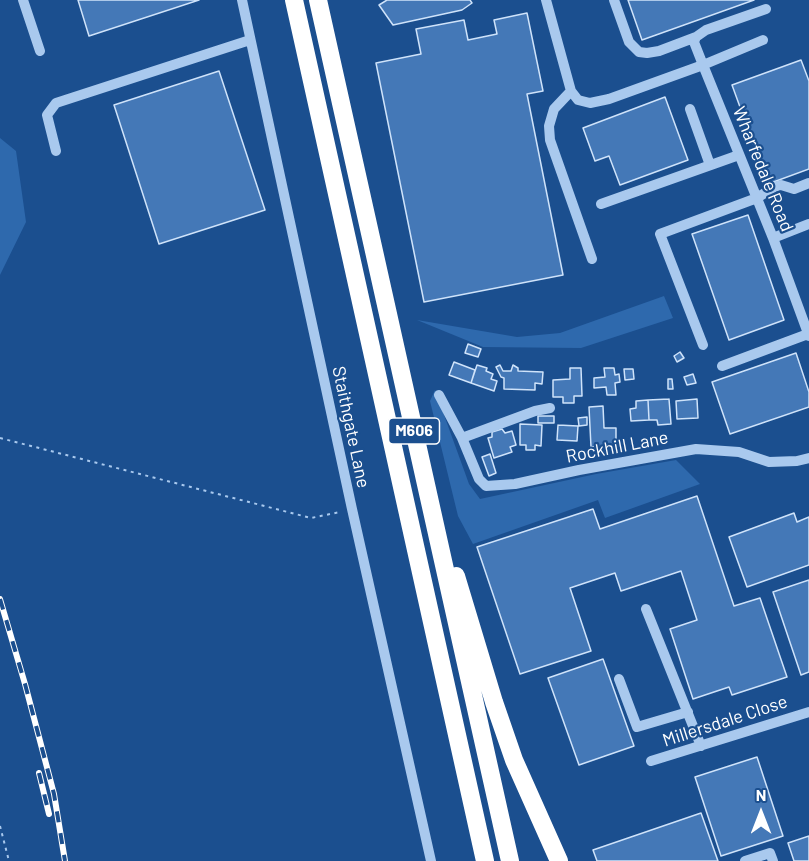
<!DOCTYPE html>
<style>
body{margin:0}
#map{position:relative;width:809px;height:861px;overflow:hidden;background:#1b4f8f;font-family:Barlow,sans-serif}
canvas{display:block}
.north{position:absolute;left:731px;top:783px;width:60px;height:60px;-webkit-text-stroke:4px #1b4f8f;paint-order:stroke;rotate:0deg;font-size:16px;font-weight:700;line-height:24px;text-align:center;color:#fff}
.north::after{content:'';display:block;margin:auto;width:21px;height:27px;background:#fff;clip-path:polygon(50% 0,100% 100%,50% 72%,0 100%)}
</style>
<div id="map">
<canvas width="809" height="861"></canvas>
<div class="north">N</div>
</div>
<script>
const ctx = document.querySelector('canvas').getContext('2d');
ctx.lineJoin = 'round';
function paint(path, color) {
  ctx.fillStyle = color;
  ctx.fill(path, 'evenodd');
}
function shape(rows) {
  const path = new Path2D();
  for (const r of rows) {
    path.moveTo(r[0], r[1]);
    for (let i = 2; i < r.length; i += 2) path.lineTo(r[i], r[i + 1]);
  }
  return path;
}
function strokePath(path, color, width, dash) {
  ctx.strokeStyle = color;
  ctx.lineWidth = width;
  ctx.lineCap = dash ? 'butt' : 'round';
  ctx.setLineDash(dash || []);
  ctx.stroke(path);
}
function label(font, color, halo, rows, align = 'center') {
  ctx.font = font + ' Barlow,sans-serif';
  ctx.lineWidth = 4.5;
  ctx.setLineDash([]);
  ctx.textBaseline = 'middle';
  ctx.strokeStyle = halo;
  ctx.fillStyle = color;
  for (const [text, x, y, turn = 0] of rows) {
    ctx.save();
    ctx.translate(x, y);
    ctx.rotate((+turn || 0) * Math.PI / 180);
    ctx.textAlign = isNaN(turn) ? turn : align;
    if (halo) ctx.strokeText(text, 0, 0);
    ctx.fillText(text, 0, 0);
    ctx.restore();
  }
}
paint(shape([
 [0,138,16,151,26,222,0,275],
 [664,296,673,318,581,348,483,347,417,320,517,337,560,333],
 [435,390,469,484,480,499,596,474,676,460,700,484,605,518,598,500,473,544,458,516,430,401]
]), '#2e69ad');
const building = shape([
 [78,0,199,0,89,36,78,0],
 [387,0,470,0,472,3,462,10,393,25,379,5,387,0],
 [628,0,754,0,642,40,628,0],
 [527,13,543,91,527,94,563,275,424,302,376,63,421,54,416,29,464,20,468,40,497,34,494,20,527,13],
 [801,60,809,81,809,169,768,184,732,85,801,60],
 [219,71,265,210,159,244,114,105,219,71],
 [665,97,688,160,620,185,609,156,595,161,583,128,665,97],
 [748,215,784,320,729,340,692,234,748,215],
 [468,344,481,349,478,357,465,353,468,344],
 [680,352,684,358,677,362,674,356,680,352],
 [796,353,809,392,809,407,730,434,712,382,796,353],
 [454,362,475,370,471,383,449,375,454,362],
 [477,365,487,368,486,371,493,374,491,379,497,381,494,391,471,383,477,365],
 [500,365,503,371,511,371,513,365,518,368,518,371,543,372,542,384,535,383,535,390,504,389,504,378,501,377,496,367,500,365],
 [570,368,581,368,582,396,574,396,574,403,563,403,563,397,553,397,553,380,570,379,570,368],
 [604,368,614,368,615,375,619,374,620,382,615,383,616,395,607,395,606,387,594,388,594,378,605,377,604,368],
 [624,369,633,369,634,379,625,380,624,369],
 [693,374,696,383,687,385,684,377,693,374],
 [668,379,672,379,673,389,668,389,668,379],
 [669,399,671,424,658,425,657,420,649,420,648,400,669,399],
 [697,399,698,418,677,419,676,401,697,399],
 [648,400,649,420,631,421,630,409,636,408,636,401,648,400],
 [603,406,604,428,616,428,616,446,591,447,589,407,603,406],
 [538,416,554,416,554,423,538,423,538,416],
 [587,417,587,425,579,426,578,418,587,417],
 [520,424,542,425,541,446,535,445,535,450,526,450,526,445,520,445,520,424],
 [558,425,578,426,577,441,557,440,558,425],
 [502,429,505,433,512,431,516,445,510,447,512,452,494,458,488,438,492,437,492,432,502,429],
 [490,454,496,473,489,476,482,457,490,454],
 [697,496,734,606,760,598,787,677,732,695,729,687,693,699,670,629,697,620,681,571,621,591,615,573,570,588,591,651,520,674,477,547,593,509,600,529,697,496],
 [794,513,797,522,809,517,809,565,747,587,729,537,794,513],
 [809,580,809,672,801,675,773,592,809,580],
 [603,659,634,746,579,765,548,678,603,659],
 [757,757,783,836,721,856,695,777,757,757],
 [701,813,718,861,597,861,593,850,701,813],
 [809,836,809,861,794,861,788,843,809,836]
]);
paint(building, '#4478b7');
strokePath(building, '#cfe3fa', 1.5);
strokePath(shape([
 [0,438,311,518,340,512],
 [0,826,9,861]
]), '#a9c9ee', 2, [3, 4.5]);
strokePath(shape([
 [23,0,40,51],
 [242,0,352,509,431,861],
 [546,0,571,91,578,100,590,103,609,99,703,65,773,238,809,336],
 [614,0,629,42,639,52,647,53,659,51,696,37],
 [763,40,703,65,694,42,696,37,706,30,766,9],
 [571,91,554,109,549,126,550,140,592,259],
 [690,109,710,165],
 [56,151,47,115,56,103,250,40],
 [601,204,739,155],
 [773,238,809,224],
 [703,345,660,234,757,198,774,187,781,185,794,189,809,183],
 [722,366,808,334],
 [439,395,462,438,479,479,486,486,515,484,579,470,696,449,739,452,769,462,797,461,809,458],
 [462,438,535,411,550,408],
 [646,609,701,746],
 [619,679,637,727,688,712],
 [651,761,809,712],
 [745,861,770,853,773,861]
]), '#a9c9ee', 10);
strokePath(shape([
 [294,0,485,861],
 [318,0,510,861],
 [456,576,494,702,514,760,559,861]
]), '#fff', 18);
const rail = shape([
 [0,599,25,684,54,794,65,861],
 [39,773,49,814]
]);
strokePath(rail, '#fff', 6);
strokePath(rail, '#1b4f8f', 4, [11]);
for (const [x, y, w] of [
 [414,431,51]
]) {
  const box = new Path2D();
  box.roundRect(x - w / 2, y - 13, w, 26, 4.5);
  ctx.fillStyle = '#1b4f8f';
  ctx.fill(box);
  strokePath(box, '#fff', 1.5);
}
label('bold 16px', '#fff', null, [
 ["M606",414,431]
]);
label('18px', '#fff', '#1b4f8f', [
 ["Wharfedale Road",763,169,68],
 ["Staithgate Lane",351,427,78],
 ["Rockhill Lane",617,447,-11],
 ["Millersdale Close",725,721,-18]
]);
</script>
